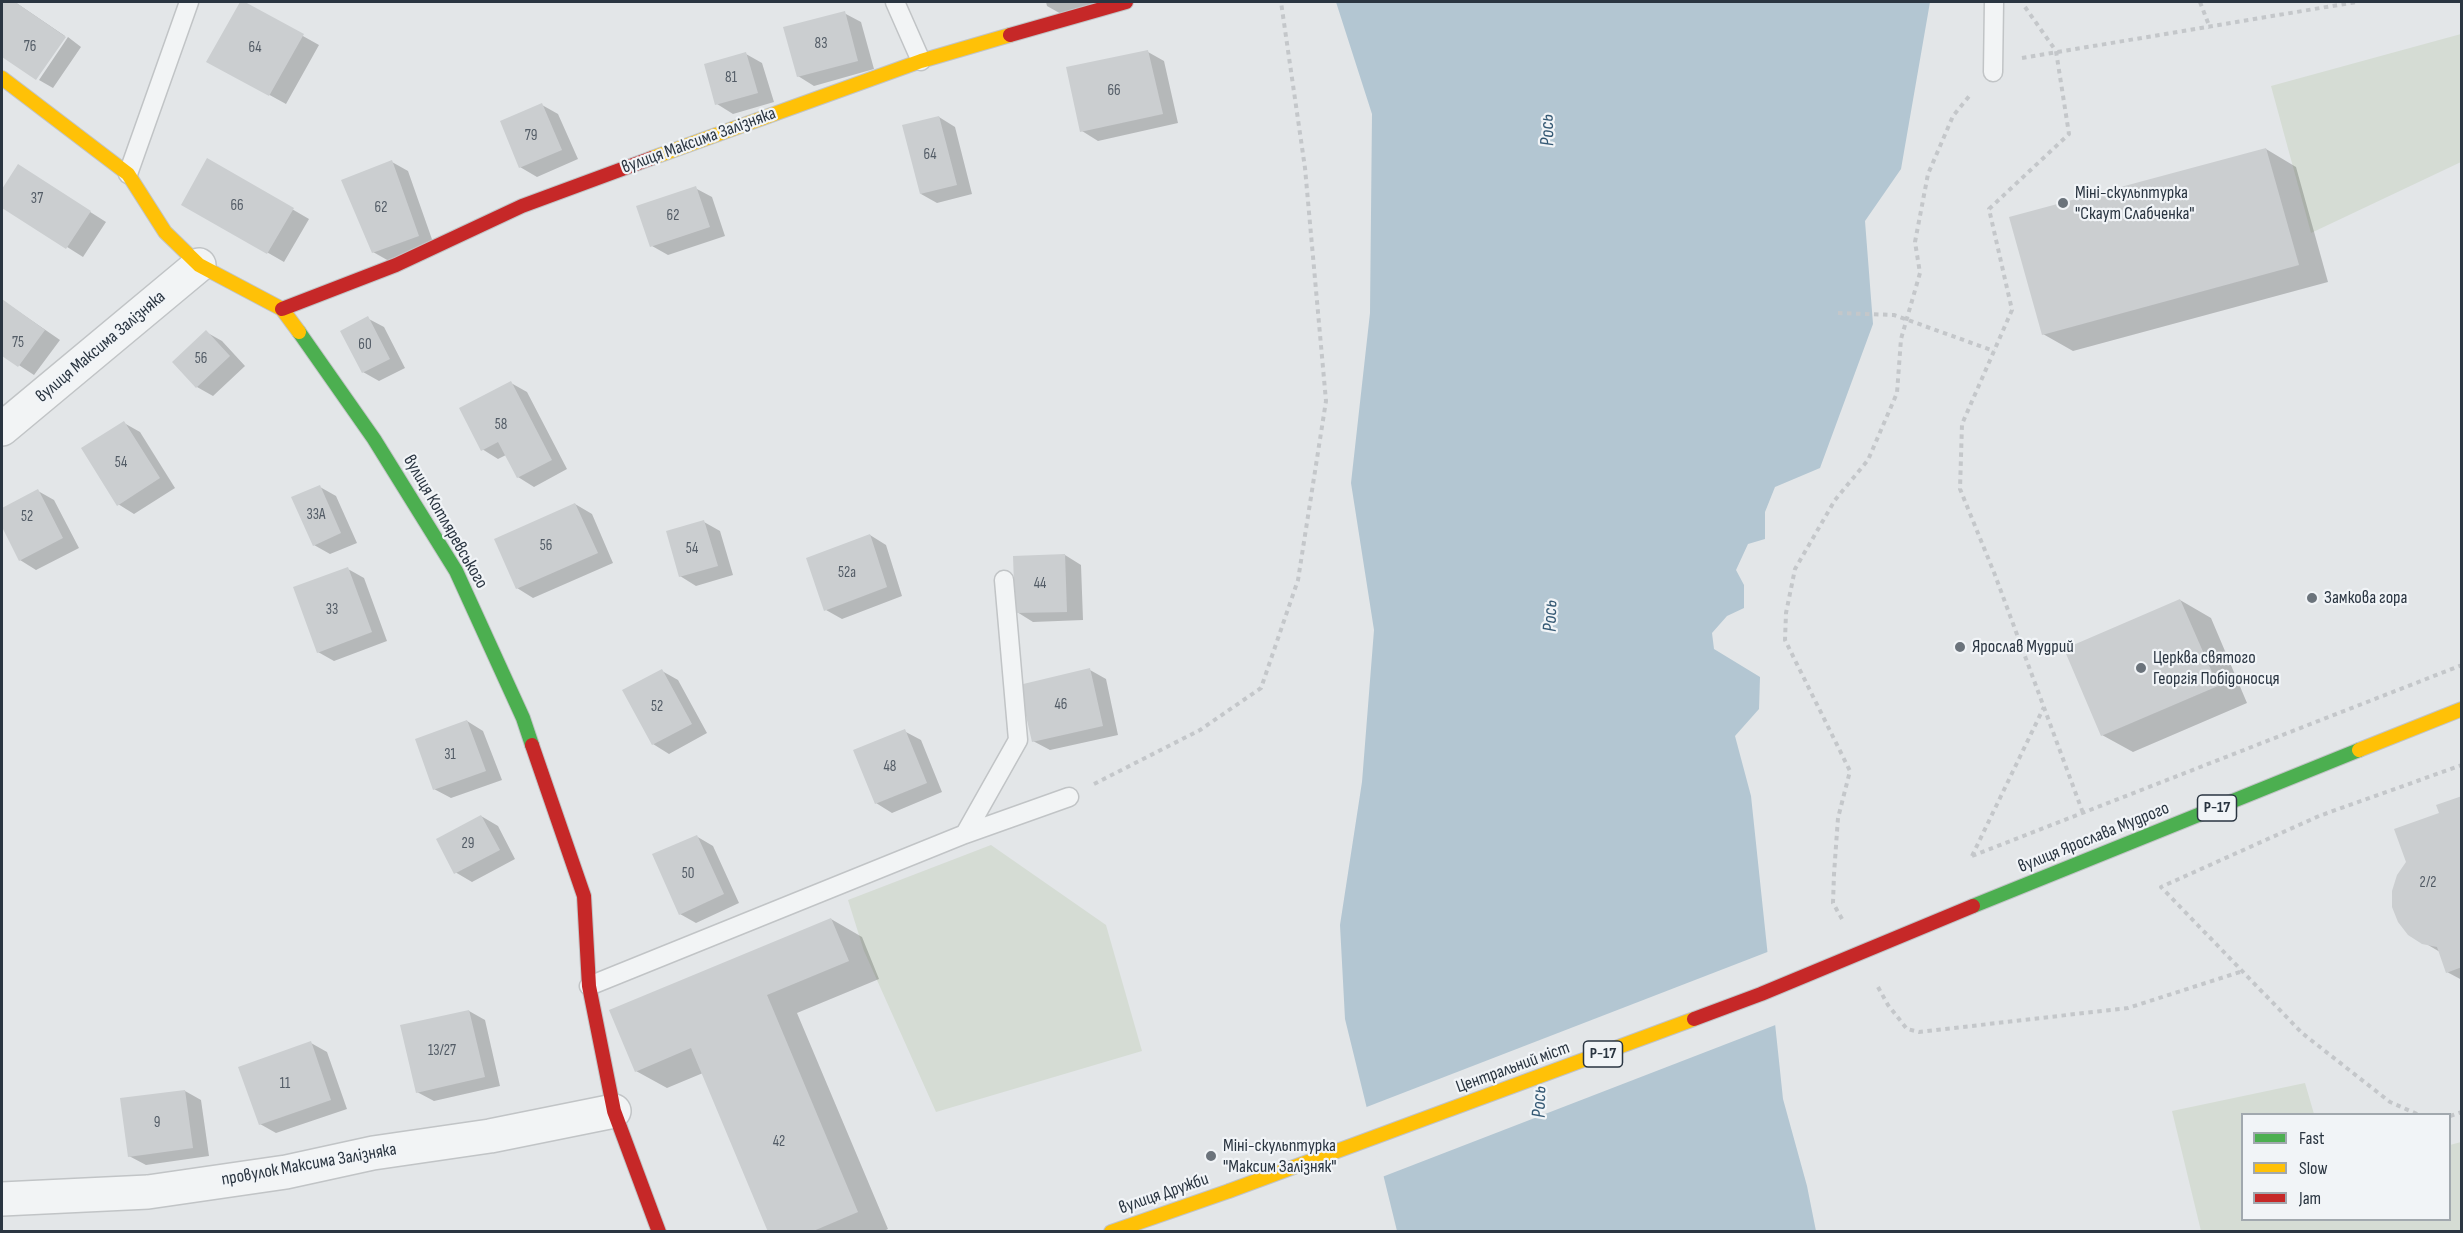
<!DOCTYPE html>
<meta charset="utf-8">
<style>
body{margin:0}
#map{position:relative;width:2463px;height:1233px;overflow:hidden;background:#e3e6e8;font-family:"Sofia Sans Condensed",sans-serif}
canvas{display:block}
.frame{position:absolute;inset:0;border:3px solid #2a3541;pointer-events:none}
.legend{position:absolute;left:2241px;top:1113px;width:210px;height:108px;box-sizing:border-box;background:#f1f4f7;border:2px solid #a1a8ae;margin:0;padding:8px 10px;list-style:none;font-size:18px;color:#2a3541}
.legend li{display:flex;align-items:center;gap:12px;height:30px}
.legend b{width:30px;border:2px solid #a1a8ae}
</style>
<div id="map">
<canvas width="2463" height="1233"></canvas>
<div class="frame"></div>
<ul class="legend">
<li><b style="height:8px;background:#4caf50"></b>Fast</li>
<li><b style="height:8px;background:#ffc107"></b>Slow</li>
<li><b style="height:8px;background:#c62828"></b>Jam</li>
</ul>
</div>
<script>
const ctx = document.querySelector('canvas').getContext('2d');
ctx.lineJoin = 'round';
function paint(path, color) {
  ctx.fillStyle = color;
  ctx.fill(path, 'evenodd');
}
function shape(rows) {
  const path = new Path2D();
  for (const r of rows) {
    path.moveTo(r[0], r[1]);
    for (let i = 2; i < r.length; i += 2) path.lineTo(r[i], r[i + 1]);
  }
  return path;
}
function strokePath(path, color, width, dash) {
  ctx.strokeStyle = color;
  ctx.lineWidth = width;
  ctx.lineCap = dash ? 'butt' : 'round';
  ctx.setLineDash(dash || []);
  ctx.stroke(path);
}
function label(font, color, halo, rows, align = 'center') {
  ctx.font = font + ' "Sofia Sans Condensed",sans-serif';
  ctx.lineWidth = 4.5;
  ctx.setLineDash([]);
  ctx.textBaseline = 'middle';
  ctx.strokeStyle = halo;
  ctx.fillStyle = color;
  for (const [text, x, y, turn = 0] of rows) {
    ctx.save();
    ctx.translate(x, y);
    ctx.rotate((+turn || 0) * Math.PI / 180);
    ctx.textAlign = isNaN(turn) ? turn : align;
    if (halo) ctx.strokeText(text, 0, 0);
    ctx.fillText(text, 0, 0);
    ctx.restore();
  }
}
paint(shape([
 [2461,34,2461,162,2311,233,2271,86],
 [991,845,1106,925,1142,1051,936,1112,864,951,848,900],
 [2305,1083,2314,1114,2242,1114,2242,1220,2450,1220,2450,1145,2461,1142,2461,1231,2201,1231,2172,1111]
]), '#d5dcd4');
paint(shape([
 [1336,2,1930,2,1901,169,1865,221,1873,324,1820,468,1775,487,1765,512,1765,539,1748,544,1736,570,1744,585,1744,608,1727,616,1712,633,1714,649,1760,677,1759,709,1735,736,1751,796,1783,1099,1807,1186,1816,1231,1397,1231,1345,1019,1340,925,1362,782,1374,630,1351,483,1370,313,1372,114]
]), '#b3c6d2');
paint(shape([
 [1770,951,1778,1024,1382,1177,1364,1108]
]), '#e3e6e8');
paint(shape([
 [2,2,15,2,65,36,36,78,2,55],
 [242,2,319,45,286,104,208,61],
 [1046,2,1105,2,1063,15,1047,6],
 [844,13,861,22,874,69,814,86,798,76],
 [68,37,81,47,53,88,39,80],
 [1148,52,1164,61,1178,123,1098,141,1082,131],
 [746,54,762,63,774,102,733,114,717,104],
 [542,105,558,114,578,159,537,177,520,167],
 [939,117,955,127,972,194,937,203,921,194],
 [2266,149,2296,167,2328,282,2073,351,2043,334],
 [208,160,309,219,284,262,183,204],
 [392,162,408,171,434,245,389,261,373,252],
 [18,166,106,222,83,257,2,206,2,192],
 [695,188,712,197,725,236,668,255,652,246],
 [2,300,60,340,34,375,2,354],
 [367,318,384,327,405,368,379,381,363,372],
 [206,332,222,341,245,366,213,396,197,387,174,362],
 [511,383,527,392,567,469,534,487,518,477,506,455,498,459,482,449],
 [124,423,140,432,175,488,134,514,118,504],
 [320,487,336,496,357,543,330,554,314,545],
 [38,491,54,500,79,548,36,570,20,560,2,524,2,509],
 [575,504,592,514,613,563,533,598,517,588],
 [704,522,720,531,733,575,696,586,680,576],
 [870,535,886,545,902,596,842,619,826,610],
 [1065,555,1081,565,1083,620,1033,622,1017,612],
 [348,569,364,578,387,641,334,661,318,652],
 [2180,600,2211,618,2247,703,2133,752,2102,735],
 [1090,670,1106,679,1118,735,1050,750,1033,741],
 [662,671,678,680,707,733,669,754,653,744],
 [467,721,483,731,502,780,451,798,434,789],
 [904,731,921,740,942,792,892,813,876,803],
 [2462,798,2462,980,2447,972,2440,952,2423,942,2441,814],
 [481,816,498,826,515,859,472,882,455,872],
 [696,836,713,846,739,903,696,923,680,914],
 [831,919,862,937,879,979,797,1013,888,1229,882,1232,770,1232,703,1073,667,1088,636,1071],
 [469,1011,485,1020,500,1086,434,1101,417,1092],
 [311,1043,327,1052,347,1109,276,1133,260,1124],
 [185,1091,201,1100,209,1156,146,1165,129,1156]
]), '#0003');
paint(shape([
 [2,2,15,2,66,37,36,80,2,57],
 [240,2,245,2,304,34,269,96,206,62],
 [845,11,858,61,797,77,783,27],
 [1148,50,1163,114,1080,132,1066,67],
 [746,52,758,93,715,105,704,64],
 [542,103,562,150,519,168,500,121],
 [939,116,957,185,920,194,902,125],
 [2266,148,2299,265,2042,335,2009,217],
 [207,158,294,208,267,254,181,205],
 [392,160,419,236,372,253,341,180],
 [18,164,91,211,66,249,2,208,2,189],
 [696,186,710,227,650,247,636,206],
 [2,299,45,330,18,367,2,356],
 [368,316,390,359,362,373,340,331],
 [206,330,230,356,196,388,172,362],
 [511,381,552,460,517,478,498,442,481,451,459,408],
 [124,421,160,478,117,506,81,448],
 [320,485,341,533,313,546,291,497],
 [38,489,63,538,19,561,2,527,2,508],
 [575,503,598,553,516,589,494,539],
 [704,520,718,566,679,577,666,531],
 [870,534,887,587,824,611,806,558],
 [1065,554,1067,612,1015,613,1013,556],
 [348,567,372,632,317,653,293,587],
 [2180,599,2218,686,2101,736,2064,649],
 [1090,668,1103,726,1032,742,1019,685],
 [662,669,692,724,652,745,622,690],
 [467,720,486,771,433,790,415,739],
 [905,729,927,783,875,804,853,750],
 [2462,796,2462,967,2446,973,2437,947,2422,944,2408,935,2398,922,2392,907,2392,891,2397,875,2406,862,2394,829,2439,813,2436,805],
 [481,815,500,850,454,874,436,839],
 [697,835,724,894,679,915,652,854],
 [831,918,849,961,767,995,858,1212,811,1232,768,1232,691,1048,635,1072,609,1010],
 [469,1010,485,1077,416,1093,400,1025],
 [311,1041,331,1100,259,1125,238,1067],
 [185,1090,193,1148,128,1157,120,1098]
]), '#cbced0');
const lane = shape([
 [895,2,921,61],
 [1993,72,1994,2],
 [128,174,189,2],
 [965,834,1018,740,1004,580],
 [589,986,965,834,1069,797]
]);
const street = shape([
 [2,429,199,265],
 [2,1199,148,1192,286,1172,373,1153,490,1136,614,1111]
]);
const fast = shape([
 [299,332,374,439,456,571,523,718,532,745],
 [1973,906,2359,750]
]);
const slow = shape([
 [2,78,128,174,165,232,199,265,282,309,299,332],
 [652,158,921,61,1010,35],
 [2359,750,2462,709],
 [1111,1232,1229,1191]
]);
const jam = shape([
 [1010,35,1126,2],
 [282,309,396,265,522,206,652,158],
 [532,745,584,896,589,986,614,1111,659,1232]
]);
strokePath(lane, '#c1c4c6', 21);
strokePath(street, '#c1c4c6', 36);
strokePath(fast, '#c1c4c6', 16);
strokePath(slow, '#c1c4c6', 16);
strokePath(jam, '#c1c4c6', 16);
strokePath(shape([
 [2200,2,2210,28],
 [2025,7,2056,51,2069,134,1989,209,2012,310,1962,424,1960,489,1995,575,2083,813],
 [2022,58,2356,2],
 [1838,313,1894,315,1994,351],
 [1094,784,1200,730,1261,688,1298,580,1326,401,1305,168,1281,2],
 [1972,856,2462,665],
 [1972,856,2044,707],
 [1842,919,1833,903,1834,874,1838,818,1850,771,1785,640,1786,613,1795,569,1835,500,1868,460,1897,393,1901,339,1920,273,1915,242,1928,174,1953,116,1971,94],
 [1878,987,1888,1005,1907,1029,1919,1032,2128,1008,2243,971],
 [2417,1114,2390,1102,2302,1033,2161,887,2319,816,2462,765],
 [2450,1116,2462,1112]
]), '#c4c7ca', 4, [4.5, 4.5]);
strokePath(lane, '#f2f4f5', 18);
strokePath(street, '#f2f4f5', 33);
strokePath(fast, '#4caf50', 14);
strokePath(slow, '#ffc107', 14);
strokePath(jam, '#c62828', 14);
const slowBridge = shape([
 [1229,1191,1694,1019]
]);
const jamBridge = shape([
 [1694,1019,1761,994,1973,906]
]);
strokePath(slowBridge, '#c0c3c6', 16, []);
strokePath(jamBridge, '#c0c3c6', 16, []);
strokePath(slowBridge, '#ffc107', 14);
strokePath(jamBridge, '#c62828', 14);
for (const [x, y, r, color] of [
 [2063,203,6,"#6b737b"],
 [2312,598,6,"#6b737b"],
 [1960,647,6,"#6b737b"],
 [2141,668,6,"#6b737b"],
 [1211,1156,6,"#6b737b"]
]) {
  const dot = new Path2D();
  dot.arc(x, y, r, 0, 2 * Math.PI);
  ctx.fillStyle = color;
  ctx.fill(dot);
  strokePath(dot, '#f1f4f7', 2);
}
label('15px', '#535c66', null, [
 ["83",821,44],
 ["76",30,47],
 ["64",255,48],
 ["81",731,78],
 ["66",1114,91],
 ["79",531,136],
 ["64",930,155],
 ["37",37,199],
 ["66",237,206],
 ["62",381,208],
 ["62",673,216],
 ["75",18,343],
 ["60",365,345],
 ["56",201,359],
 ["58",501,425],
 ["54",121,463],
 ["33А",316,515],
 ["52",27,517],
 ["56",546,546],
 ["54",692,549],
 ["52а",847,573],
 ["44",1040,584],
 ["33",332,610],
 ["46",1061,705],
 ["52",657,707],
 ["31",450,755],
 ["48",890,767],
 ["29",468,844],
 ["50",688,874],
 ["2/2",2428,883],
 ["13/27",442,1051],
 ["11",285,1084],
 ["9",157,1123],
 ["42",779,1142]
]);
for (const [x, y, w] of [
 [2217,808,39],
 [1603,1054,39]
]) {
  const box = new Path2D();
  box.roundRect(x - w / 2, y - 13, w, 26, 4.5);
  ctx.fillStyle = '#f1f4f7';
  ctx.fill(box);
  strokePath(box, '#2a3541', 1.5);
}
label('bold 16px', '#2a3541', null, [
 ["Р-17",2217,808],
 ["Р-17",1603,1054]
]);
label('18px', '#2a3541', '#f1f4f7', [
 ["вулиця Максима Залізняка",699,141,-20],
 ["вулиця Максима Залізняка",101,347,-40],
 ["вулиця Котляревського",445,522,60],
 ["вулиця Ярослава Мудрого",2094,838,-22],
 ["Центральний міст",1513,1068,-20],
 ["провулок Максима Залізняка",309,1165,-10],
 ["вулиця Дружби",1164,1194,-19]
]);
label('18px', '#2a3541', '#f1f4f7', [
 ["Міні-скульптурка",2075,193],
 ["\"Скаут Слабченка\"",2075,214],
 ["Замкова гора",2324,598],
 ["Ярослав Мудрий",1972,647],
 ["Церква святого",2153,658],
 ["Георгія Побідоносця",2153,679],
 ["Міні-скульптурка",1223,1146],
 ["\"Максим Залізняк\"",1223,1167]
], 'left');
label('italic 20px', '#355974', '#f1f4f7', [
 ["Рось",1548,130,-91],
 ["Рось",1551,616,-89],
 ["Рось",1540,1102,-89]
]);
</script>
